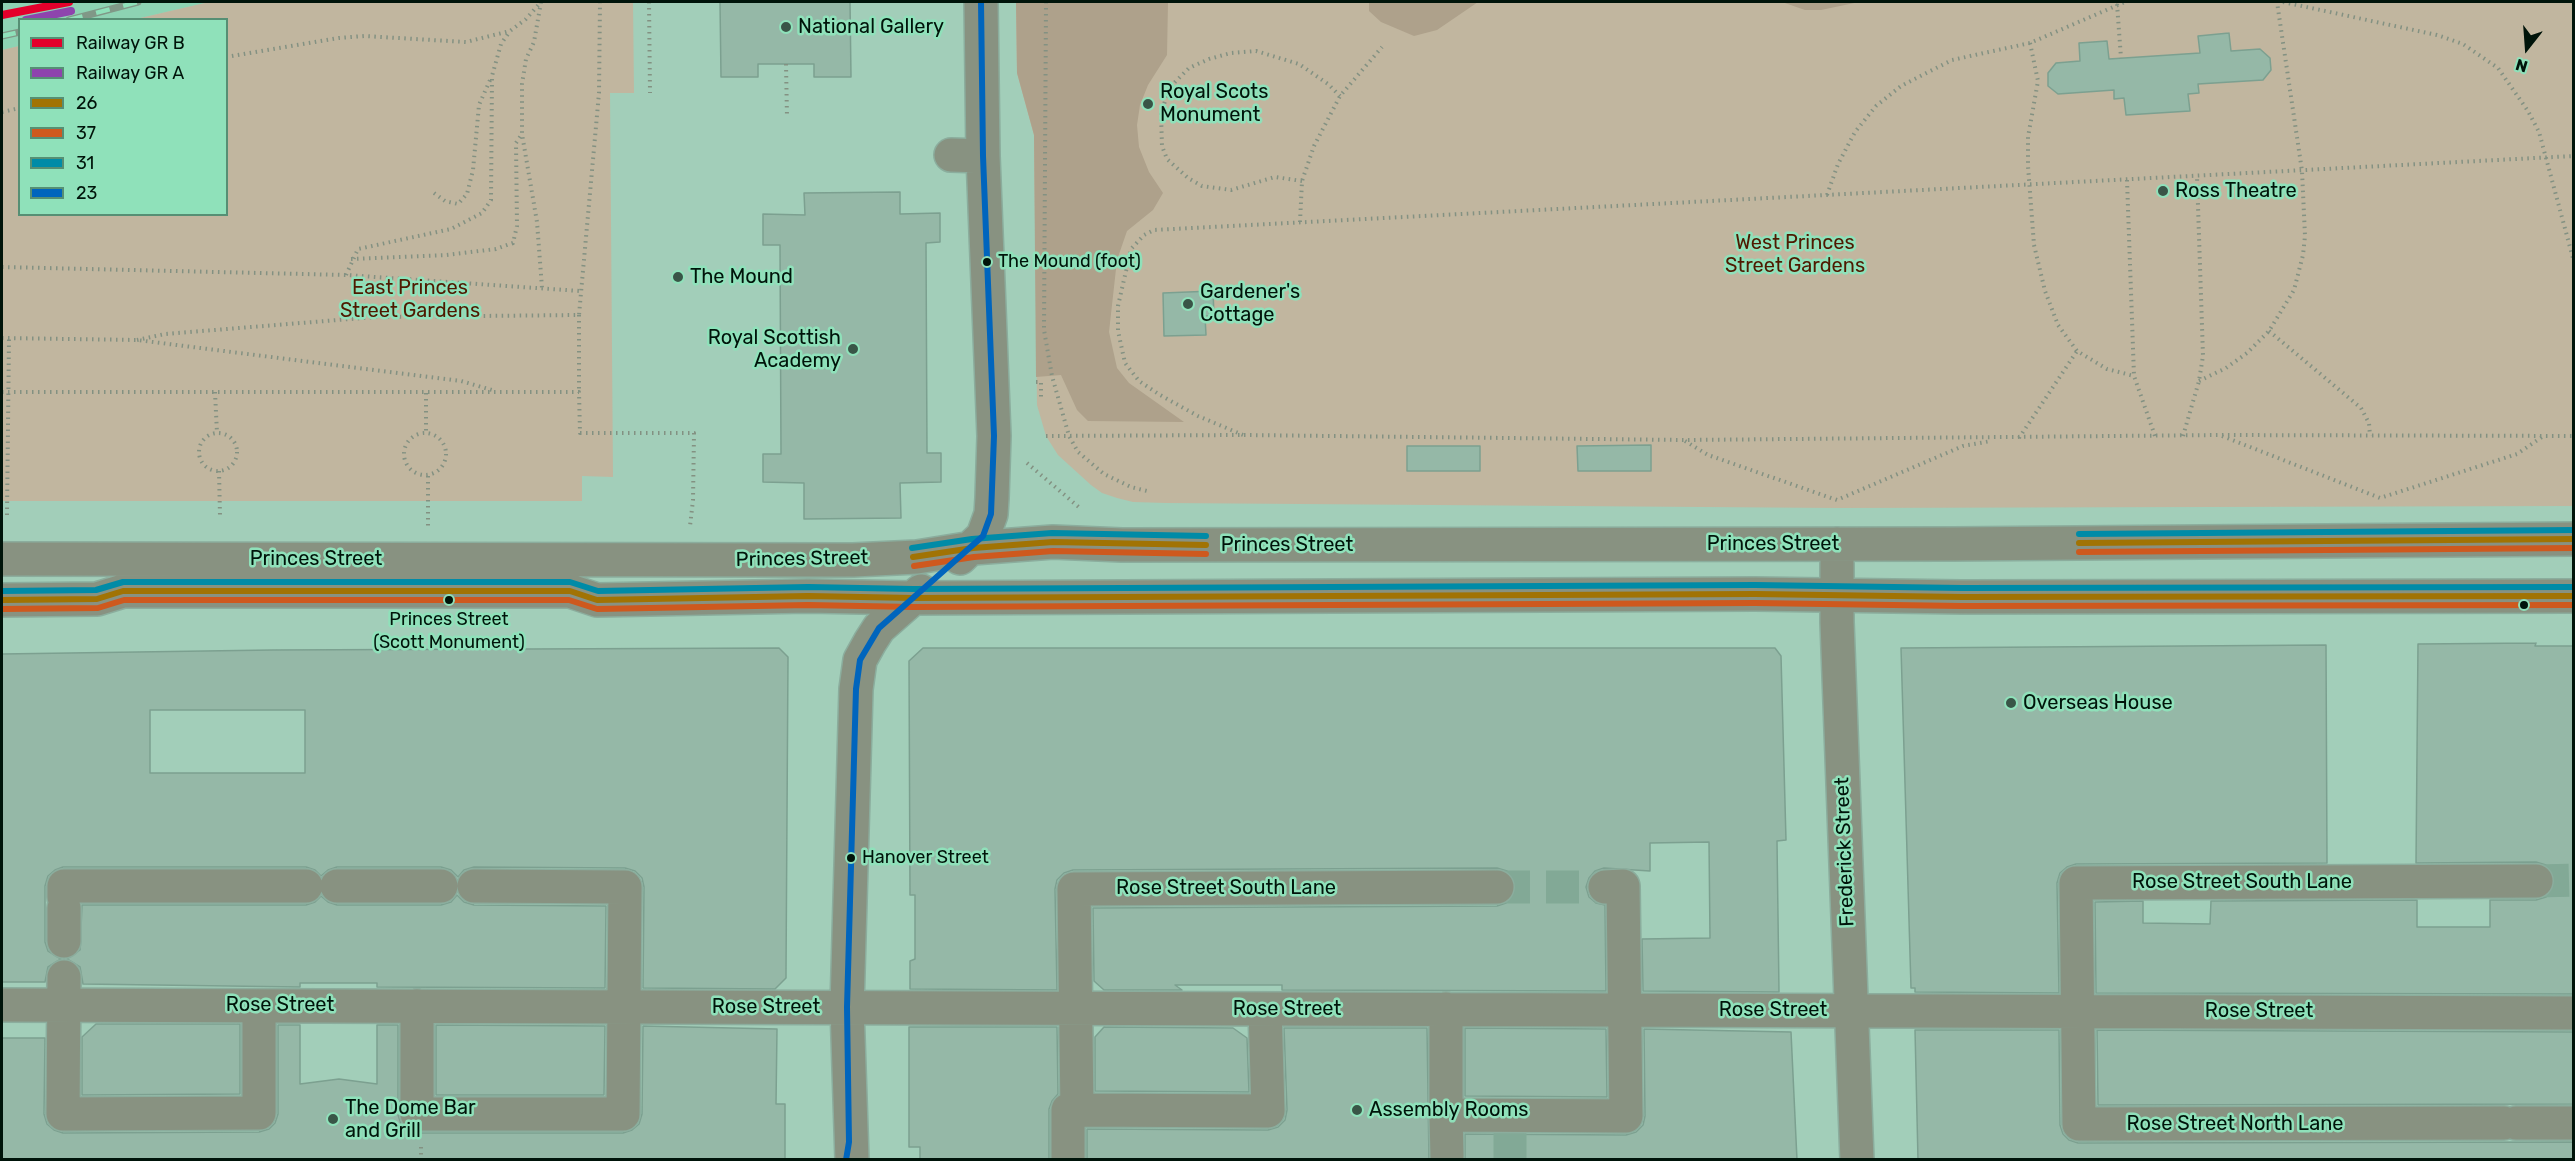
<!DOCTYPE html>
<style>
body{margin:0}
#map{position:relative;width:2575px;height:1161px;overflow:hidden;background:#a2ceb9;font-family:Rubik,sans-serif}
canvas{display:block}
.frame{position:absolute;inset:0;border:3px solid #00140a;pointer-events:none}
.legend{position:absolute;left:18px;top:18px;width:210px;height:198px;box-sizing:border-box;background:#8fe1ba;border:2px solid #568f74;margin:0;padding:8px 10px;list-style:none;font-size:18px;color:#00140a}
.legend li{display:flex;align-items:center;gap:12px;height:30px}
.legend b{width:30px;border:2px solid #568f74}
.north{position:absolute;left:2497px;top:18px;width:60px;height:60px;-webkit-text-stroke:4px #8fe1ba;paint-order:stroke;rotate:197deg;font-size:16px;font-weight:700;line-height:24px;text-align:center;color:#00140a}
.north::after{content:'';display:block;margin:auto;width:21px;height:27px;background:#00140a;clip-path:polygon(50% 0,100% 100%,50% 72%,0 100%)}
</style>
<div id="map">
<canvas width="2575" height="1161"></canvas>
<div class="frame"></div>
<ul class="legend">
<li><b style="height:8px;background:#e4002b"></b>Railway GR B</li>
<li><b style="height:8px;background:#8e44ad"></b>Railway GR A</li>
<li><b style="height:8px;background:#a17304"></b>26</li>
<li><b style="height:8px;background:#ce591e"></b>37</li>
<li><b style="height:8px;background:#008ba7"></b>31</li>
<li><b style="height:8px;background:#0065bd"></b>23</li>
</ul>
<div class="north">N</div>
</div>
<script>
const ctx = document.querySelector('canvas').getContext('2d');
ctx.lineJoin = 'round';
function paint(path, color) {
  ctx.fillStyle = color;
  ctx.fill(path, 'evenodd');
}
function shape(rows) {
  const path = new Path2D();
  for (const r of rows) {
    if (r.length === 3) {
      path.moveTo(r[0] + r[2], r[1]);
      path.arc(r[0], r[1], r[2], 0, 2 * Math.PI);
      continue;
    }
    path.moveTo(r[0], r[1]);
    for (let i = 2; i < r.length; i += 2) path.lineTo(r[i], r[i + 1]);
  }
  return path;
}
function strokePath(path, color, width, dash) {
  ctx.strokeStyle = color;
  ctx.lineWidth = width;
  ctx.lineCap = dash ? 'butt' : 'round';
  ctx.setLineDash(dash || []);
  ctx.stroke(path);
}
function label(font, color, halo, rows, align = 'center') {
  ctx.font = font + ' Rubik,sans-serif';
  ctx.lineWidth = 5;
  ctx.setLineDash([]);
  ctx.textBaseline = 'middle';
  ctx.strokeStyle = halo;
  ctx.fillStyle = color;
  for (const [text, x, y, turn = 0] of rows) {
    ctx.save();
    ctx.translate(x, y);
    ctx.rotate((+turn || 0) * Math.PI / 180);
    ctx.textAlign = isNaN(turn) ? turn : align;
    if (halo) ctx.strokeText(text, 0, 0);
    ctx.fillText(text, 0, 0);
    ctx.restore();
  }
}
paint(shape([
 [2,2,209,2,136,19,20,20,19,46,2,50]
]), '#8dd3b3');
paint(shape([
 [209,2,633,2,634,93,610,93,613,477,582,476,582,501,2,501,2,50,19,46,20,214,226,214,226,20,136,19],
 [1016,2,2573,2,2573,506,1837,508,1166,503,1133,502,1117,498,1102,493,1091,485,1058,455,1046,436,1037,405,1034,135,1017,73]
]), '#c1b69f');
paint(shape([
 [1016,2,1168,2,1167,55,1148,85,1140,105,1137,125,1139,147,1149,172,1163,193,1153,210,1127,231,1117,260,1109,332,1117,368,1129,383,1184,422,1088,421,1077,410,1061,375,1036,377,1034,135,1017,73],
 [1369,2,1478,2,1437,30,1414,36,1381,22,1369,11],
 [1782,2,1859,2,1821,10,1805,10]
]), '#aea18b');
const building = shape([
 [720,2,850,2,851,77,814,77,814,64,758,64,758,77,721,77,720,2],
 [2229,33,2231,51,2260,49,2270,58,2271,70,2263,80,2198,84,2199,93,2188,94,2190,111,2126,115,2124,98,2114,99,2114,90,2058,94,2048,86,2048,73,2056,63,2080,61,2079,43,2107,41,2109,59,2200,53,2198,36,2229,33],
 [900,192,900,214,940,213,940,242,926,243,927,453,941,453,941,482,900,483,901,518,804,519,804,483,763,482,763,454,781,454,780,245,763,245,763,214,805,215,804,193,900,192],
 [1213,291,1214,316,1205,316,1206,335,1164,336,1163,293,1213,291],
 [1651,445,1651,471,1578,471,1577,446,1651,445],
 [1407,446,1480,446,1480,471,1407,471,1407,446],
 [2536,643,2535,646,2574,646,2574,994,2096,993,2095,902,2143,901,2143,923,2210,924,2211,901,2417,900,2417,927,2490,927,2490,900,2536,900,2546,897,2553,890,2555,882,2552,872,2546,865,2536,862,2416,863,2418,644,2536,643],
 [2326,645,2327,863,2076,864,2067,867,2060,873,2057,883,2059,993,1915,992,1915,988,1911,988,1901,648,2326,645],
 [779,648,788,657,786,972,786,978,775,989,643,988,644,887,642,878,635,871,625,868,474,867,464,870,458,877,451,870,441,867,337,867,328,870,321,876,315,870,306,867,63,867,55,870,48,876,45,886,45,942,48,951,61,959,48,967,45,982,2,982,2,654,272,650,779,648],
 [150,710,305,710,305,773,150,773,150,710],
 [923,648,1775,648,1781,656,1786,840,1777,841,1779,992,1643,991,1642,939,1710,938,1709,842,1650,843,1650,871,1604,868,1595,871,1589,878,1586,887,1589,897,1596,903,1605,905,1606,991,1282,990,1282,985,1175,985,1182,990,1104,990,1094,981,1093,908,1497,906,1506,903,1513,897,1516,886,1513,877,1507,871,1497,868,1073,870,1064,873,1057,880,1055,889,1057,990,910,989,910,961,915,959,915,895,910,895,909,661,923,648],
 [457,895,464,902,474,905,606,906,605,988,377,987,377,983,300,983,300,987,83,984,80,967,67,959,80,950,82,905,306,905,315,902,321,896,328,902,337,905,441,905,451,902,457,895],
 [96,1024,240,1024,240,1094,82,1095,82,1037,96,1024],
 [278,1025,300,1025,300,1084,339,1079,377,1084,377,1025,398,1025,398,1115,401,1124,407,1130,417,1133,623,1133,632,1130,639,1124,642,1114,643,1026,777,1029,776,1104,785,1104,785,1160,2,1160,2,1038,45,1038,44,1114,47,1124,54,1130,63,1133,259,1132,269,1129,275,1123,278,1114,278,1025],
 [436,1025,605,1026,604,1095,436,1095,436,1025],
 [909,1027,1057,1027,1058,1094,1052,1101,1049,1109,1049,1160,920,1160,920,1147,909,1147,909,1027],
 [1104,1027,1233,1028,1247,1038,1249,1092,1095,1091,1095,1037,1104,1027],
 [1284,1028,1427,1028,1429,1160,1087,1160,1087,1129,1268,1130,1278,1127,1285,1120,1287,1110,1284,1028],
 [1465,1028,1606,1029,1607,1097,1465,1096,1465,1028],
 [1644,1029,1791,1032,1797,1160,1465,1160,1465,1134,1626,1135,1636,1132,1643,1125,1645,1116,1644,1029],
 [1915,1030,2059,1030,2060,1125,2063,1134,2069,1140,2078,1143,2574,1142,2574,1160,1918,1160,1915,1030],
 [2097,1030,2574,1032,2574,1104,2098,1105,2097,1030]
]);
paint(building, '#95b8a7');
strokePath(building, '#7ca090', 1.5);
strokePath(shape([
 [2536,881,2574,880],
 [1497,887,1605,887],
 [1510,1133,1510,1160]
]), '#82a996', 33, [33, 16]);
const minor = shape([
 [951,155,983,156],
 [1837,544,1837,622,1857,1160],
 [960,558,983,536,991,514,992,498,994,436,983,156,981,2],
 [2,559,853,560,917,557,973,548,1053,542,1122,545,1953,544,2574,539],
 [2,600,97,599,123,591,570,591,597,600,808,596,913,598,1755,594,1962,597,2574,596],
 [337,886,441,886],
 [64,897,64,886,306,886],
 [64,941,64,908],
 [64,977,63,1114,259,1113,259,1006],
 [2,1005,2574,1013],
 [417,1006,417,1114,623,1114,625,887,474,886],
 [1265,1009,1268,1111,1077,1110,1074,889,1497,887],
 [1446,1009,1446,1115,1626,1116,1623,886,1605,887],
 [1446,1115,1447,1156],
 [2504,1123,2079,1124,2076,883,2536,881],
 [2516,1123,2574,1123],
 [852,1160,847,1007,856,689,860,660,870,642,879,628,921,591],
 [1068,1160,1068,1110,1077,1110]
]);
strokePath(minor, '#8bad9d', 36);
strokePath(shape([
 [541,2,534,42,526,59,522,84,522,134,537,222,542,288],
 [649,2,650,93],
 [1046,2,1044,330,1052,376,1069,436,1078,452,1104,474,1131,487,1147,491],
 [2283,2,2437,35,2463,44,2498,68,2528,111,2539,132,2574,262],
 [2117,4,2121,58],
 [2030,43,2038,81,2028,137,2028,166,2034,245,2045,291,2058,325,2077,351,2107,369,2134,376],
 [226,57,339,38,364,36,466,42,510,31,526,19,541,2],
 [786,64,787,117],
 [2,112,20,108],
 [2127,180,2134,376,2155,436],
 [1302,181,1275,177,1231,190,1202,186,1188,178,1167,159,1162,146,1161,114,1169,88,1189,68,1209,59,1231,53,1256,51,1299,64,1328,84,1340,96],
 [434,193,445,201,458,204,467,194,473,170,479,105,490,80],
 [1827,195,1838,164,1855,132,1876,106,1901,86,1952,60,2030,43,2125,2],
 [1300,222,1302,181,1314,146,1340,96,1382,47],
 [351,259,446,255,496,249,513,243,517,226,516,143,522,134],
 [2,267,346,275,580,291],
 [346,275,358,249,451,229,482,213,491,200,492,76,501,44,510,31],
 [579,315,579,392],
 [2269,331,2361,408,2369,423,2370,436],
 [2,338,137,340,461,381,492,390],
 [137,340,165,334,375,317,579,315,599,93,600,2],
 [2199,381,2226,368,2247,353,2269,331,2294,290,2303,255,2305,236,2302,171,2277,2],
 [1036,382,1041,382,1041,401],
 [2,392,579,392,580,433,694,433,693,500,690,526],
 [215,392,217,433],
 [426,393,426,433],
 [425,454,21],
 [218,452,19],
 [1243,435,1198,416,1160,395,1139,381,1125,363,1118,331,1118,306,1131,249,1144,235,1154,230,2574,156],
 [1046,436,1243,435,1684,440,2219,435,2574,436],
 [2183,436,2199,381,2203,356,2197,176],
 [2222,436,2380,498,2517,454,2542,437],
 [2019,438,2077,351],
 [1685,441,1708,455,1837,500,1963,446,1991,441],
 [1027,463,1081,509],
 [219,471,220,516],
 [428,476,428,526],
 [7,515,9,338],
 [421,1147,421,1160]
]), '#839182', 4, [1.5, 4.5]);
strokePath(minor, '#889281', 33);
const rail = shape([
 [69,20,138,2],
 [2,36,20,32]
]);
strokePath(rail, '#809887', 7);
strokePath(rail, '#8fe1ba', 4.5, [14]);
strokePath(shape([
 [2079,543,2574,539],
 [913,557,973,548,1053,542,1206,545],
 [2,600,97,599,123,591,570,591,597,600,808,596,913,598,1755,594,1962,597,2574,596]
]), '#a17304', 6);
strokePath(shape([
 [2079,552,2574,548],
 [914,566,974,557,1053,551,1206,554],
 [2,609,98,608,124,600,569,600,597,609,808,605,913,607,1755,603,1962,606,2574,605]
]), '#ce591e', 6);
strokePath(shape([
 [2079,534,2574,530],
 [912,548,972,539,1052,533,1206,536],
 [2,591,96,590,123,582,570,582,598,591,808,587,913,589,1755,585,1962,588,2574,587]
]), '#008ba7', 6);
strokePath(shape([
 [846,1160,849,1142,847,1007,856,689,860,660,879,628,983,536,991,514,994,436,983,156,981,2]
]), '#0065bd', 6);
strokePath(shape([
 [2,15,69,2]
]), '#e4002b', 8);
strokePath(shape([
 [26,20,71,11]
]), '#8e44ad', 8);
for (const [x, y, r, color] of [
 [786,27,6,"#395547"],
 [1148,104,6,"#395547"],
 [2163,191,6,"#395547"],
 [987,262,5,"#00140a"],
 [678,277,6,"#395547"],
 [1188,304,6,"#395547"],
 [853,349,6,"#395547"],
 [449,600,5,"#00140a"],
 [2524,605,5,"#00140a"],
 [2011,703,6,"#395547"],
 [851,858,5,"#00140a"],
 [1357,1110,6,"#395547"],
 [333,1119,6,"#395547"]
]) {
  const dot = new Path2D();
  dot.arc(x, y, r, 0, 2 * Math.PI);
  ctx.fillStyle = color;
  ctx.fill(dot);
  strokePath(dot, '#8fe1ba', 2);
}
label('18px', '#00140a', '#8fe1ba', [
 ["The Mound (foot)",998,262],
 ["Princes Street",449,620,"center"],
 ["(Scott Monument)",449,643,"center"],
 ["Hanover Street",862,858]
], 'left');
label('20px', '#00140a', '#8fe1ba', [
 ["National Gallery",798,27],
 ["Royal Scots",1160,92],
 ["Monument",1160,115],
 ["Ross Theatre",2175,191],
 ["The Mound",690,277],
 ["Gardener's",1200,292],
 ["Cottage",1200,315],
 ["Royal Scottish",841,338,"right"],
 ["Academy",841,361,"right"],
 ["Overseas House",2023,703],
 ["The Dome Bar",345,1108],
 ["and Grill",345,1131],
 ["Assembly Rooms",1369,1110]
], 'left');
label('20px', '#4f1900', '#8fe1ba', [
 ["West Princes",1795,243],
 ["Street Gardens",1795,266],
 ["East Princes",410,288],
 ["Street Gardens",410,311]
]);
label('20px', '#00140a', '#8fe1ba', [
 ["Princes Street",1773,544],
 ["Princes Street",1287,545],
 ["Princes Street",316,559],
 ["Princes Street",802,559,-1],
 ["Frederick Street",1845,852,-92],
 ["Rose Street South Lane",2242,882],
 ["Rose Street South Lane",1226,888],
 ["Rose Street",280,1005],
 ["Rose Street",766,1007],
 ["Rose Street",1287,1009],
 ["Rose Street",1773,1010],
 ["Rose Street",2259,1011],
 ["Rose Street North Lane",2235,1124]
]);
</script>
